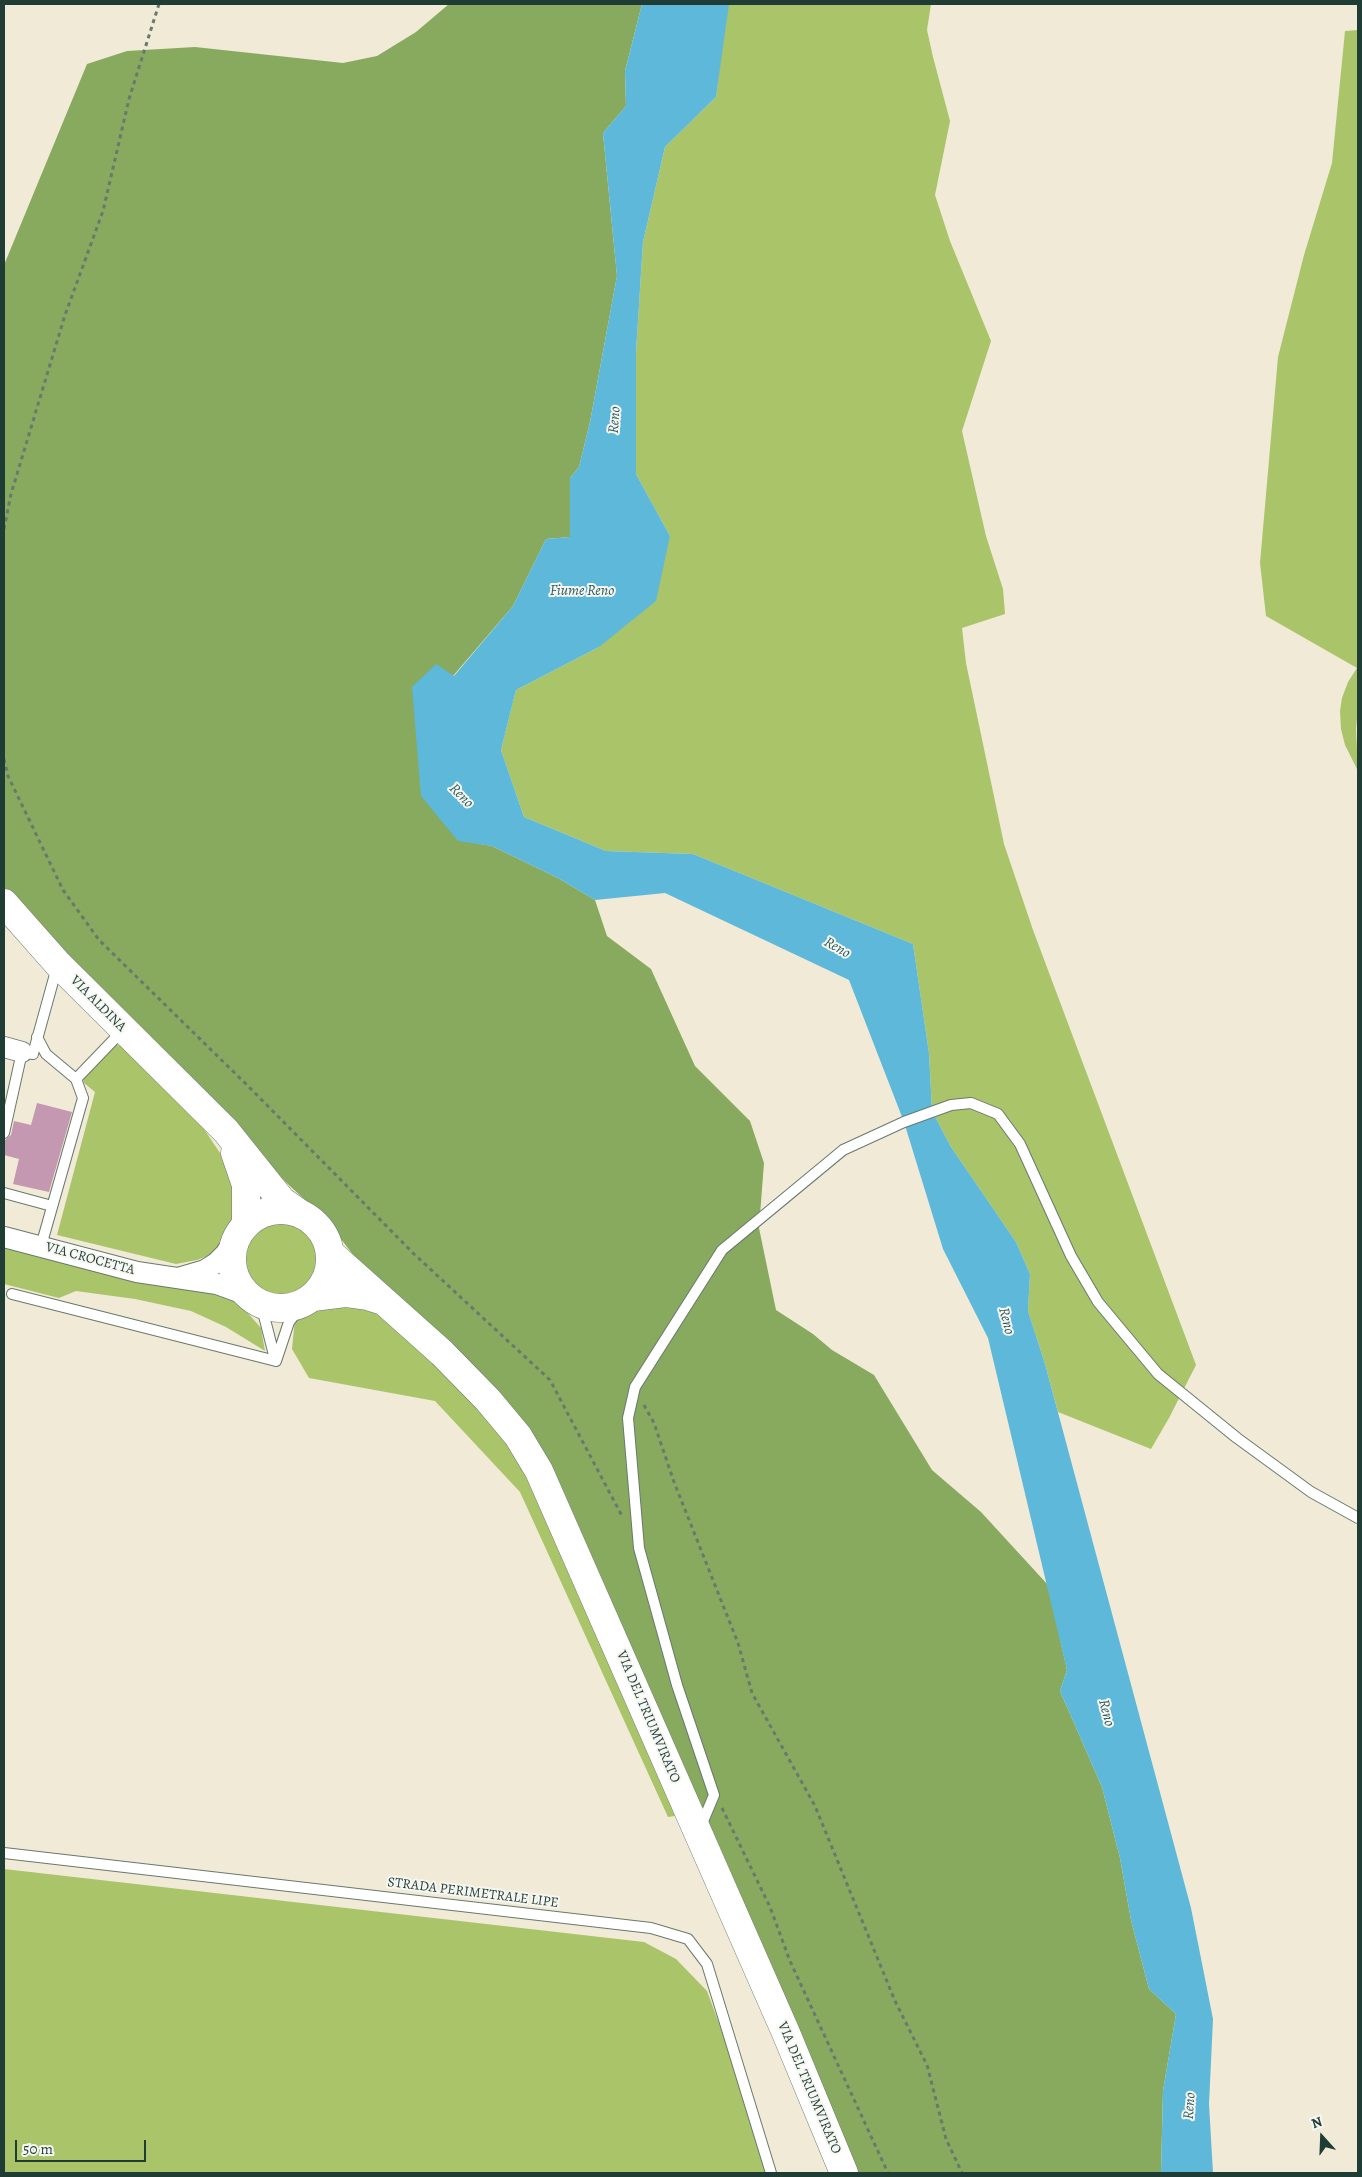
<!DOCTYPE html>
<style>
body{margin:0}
#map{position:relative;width:1362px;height:2177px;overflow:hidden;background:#f1ead6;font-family:Alegreya,serif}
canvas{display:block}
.frame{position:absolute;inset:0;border:5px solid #1f3d34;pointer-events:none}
.north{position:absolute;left:1297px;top:2112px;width:50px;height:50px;-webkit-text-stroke:4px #f6f6f2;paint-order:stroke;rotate:340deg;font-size:14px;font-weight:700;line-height:20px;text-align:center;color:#1f3d34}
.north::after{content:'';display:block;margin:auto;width:18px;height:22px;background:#1f3d34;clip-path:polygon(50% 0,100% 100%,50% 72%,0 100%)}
.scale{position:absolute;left:15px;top:2140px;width:131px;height:22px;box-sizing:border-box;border:2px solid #1f3d34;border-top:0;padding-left:6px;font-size:15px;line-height:18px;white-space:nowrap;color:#1f3d34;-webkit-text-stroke:4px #f6f6f2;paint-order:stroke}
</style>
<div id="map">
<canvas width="1362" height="2177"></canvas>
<div class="frame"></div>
<div class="north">N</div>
<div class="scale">50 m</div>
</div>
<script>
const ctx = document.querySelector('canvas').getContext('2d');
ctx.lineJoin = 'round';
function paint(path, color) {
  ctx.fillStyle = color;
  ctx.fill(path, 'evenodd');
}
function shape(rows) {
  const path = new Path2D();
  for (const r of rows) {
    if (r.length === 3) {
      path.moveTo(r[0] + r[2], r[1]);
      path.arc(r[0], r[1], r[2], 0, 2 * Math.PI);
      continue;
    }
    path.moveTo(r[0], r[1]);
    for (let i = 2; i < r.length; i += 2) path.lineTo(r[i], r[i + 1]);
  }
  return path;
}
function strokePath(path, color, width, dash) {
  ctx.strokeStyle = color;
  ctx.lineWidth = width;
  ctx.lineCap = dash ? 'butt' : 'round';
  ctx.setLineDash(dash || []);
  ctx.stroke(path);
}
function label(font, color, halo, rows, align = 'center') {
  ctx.font = font + ' Alegreya,serif';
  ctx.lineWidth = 4;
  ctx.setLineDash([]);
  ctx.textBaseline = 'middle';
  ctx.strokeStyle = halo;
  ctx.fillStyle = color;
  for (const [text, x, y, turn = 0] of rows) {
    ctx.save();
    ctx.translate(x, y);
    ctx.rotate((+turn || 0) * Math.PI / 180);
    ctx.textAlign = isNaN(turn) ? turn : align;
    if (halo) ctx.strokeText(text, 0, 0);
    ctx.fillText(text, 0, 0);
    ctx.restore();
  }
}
paint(shape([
 [727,4,931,4,927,30,933,57,950,121,935,195,950,241,991,341,962,431,986,536,1003,589,1005,614,962,628,966,663,1004,844,1033,930,1196,1365,1169,1418,1151,1449,1058,1412,1045,1364,1028,1311,1030,1274,1016,1242,951,1147,932,1111,929,1053,913,944,693,854,606,851,524,817,501,750,516,690,599,647,670,536,636,474,636,352,643,242,665,147,716,97],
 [1358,30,1358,707,1356,729,1358,771,1345,745,1341,729,1340,711,1342,698,1348,682,1357,668,1266,616,1260,563,1278,357,1304,255,1332,163,1345,31],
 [114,1045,129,1046,194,1114,234,1174,237,1215,220,1246,213,1254,197,1260,176,1264,57,1235,95,1092,84,1083,83,1078],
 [281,1260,39],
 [4,1247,223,1291,239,1303,261,1328,265,1351,226,1327,191,1311,135,1299,76,1291,59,1298,4,1284],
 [315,1305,373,1308,463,1391,515,1449,553,1527,675,1816,668,1817,520,1492,435,1401,309,1378,292,1349,295,1319],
 [4,1869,644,1942,676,1959,707,1991,738,2075,767,2173,4,2173]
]), '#aac46a');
paint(shape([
 [449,4,642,4,625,71,626,106,603,133,617,276,590,422,579,467,570,478,570,537,546,539,513,606,453,676,458,840,492,846,558,878,595,900,607,936,651,969,695,1066,750,1121,764,1163,759,1228,776,1310,813,1334,832,1350,874,1375,932,1470,981,1512,1048,1585,1067,1670,1060,1691,1102,1787,1120,1858,1131,1920,1149,1989,1176,2014,1163,2091,1161,2173,856,2173,749,1932,713,1832,689,1789,563,1499,360,1264,325,1218,291,1187,164,1065,4,905,4,265,87,64,127,51,195,47,343,63,377,56,416,32]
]), '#87aa5e');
paint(shape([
 [642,4,729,4,716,97,665,147,643,242,636,352,636,474,670,536,656,601,599,647,516,690,501,750,524,817,606,851,693,854,913,944,929,1053,932,1111,951,1147,1016,1242,1030,1274,1028,1311,1045,1364,1191,1908,1213,2019,1209,2104,1213,2173,1161,2173,1163,2091,1176,2014,1149,1989,1131,1920,1120,1858,1102,1787,1060,1691,1067,1670,988,1338,943,1249,904,1122,849,980,665,893,595,900,558,878,492,846,458,841,421,796,412,687,436,664,454,676,513,606,546,539,570,537,570,478,579,467,590,422,617,276,603,133,626,106,625,71]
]), '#5db8da');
paint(shape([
 [37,1103,72,1112,49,1192,13,1184,19,1159,4,1155,5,1140,11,1135,14,1121,31,1125]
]), '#c598b2');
const lane = shape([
 [37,1037,46,1054,76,1079],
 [4,1133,22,1052,33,1054,57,967],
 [4,1193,52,1206],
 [41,1246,83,1098,76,1079,124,1029],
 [12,1294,276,1361],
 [261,1304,275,1359],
 [276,1361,289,1322,303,1304],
 [701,1826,714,1795,677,1685,639,1548,628,1418,635,1387,722,1250,843,1150,904,1122,951,1105,971,1103,998,1114,1020,1144,1071,1256,1098,1302,1158,1374,1237,1438,1311,1492,1358,1518],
 [4,1853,651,1928,688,1939,707,1964,771,2173]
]);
const street = shape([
 [4,1047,22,1052],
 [4,1237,137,1272,217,1284,247,1295],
 [181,1277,205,1270,216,1263,225,1254,238,1236]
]);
const secondary = shape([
 [4,903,58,964,226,1131,282,1201,302,1215],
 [235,1153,246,1185,246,1225],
 [281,1259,49],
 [330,1253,442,1353,488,1400,518,1436,539,1471,786,2033,844,2173],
 [313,1297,345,1293,367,1296,383,1301]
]);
strokePath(lane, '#687a6d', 12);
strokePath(street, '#687a6d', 22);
strokePath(secondary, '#687a6d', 29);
strokePath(shape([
 [4,529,11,494,65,315,103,211,129,99,159,4],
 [4,759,8,776,63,890,99,940,247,1085,413,1253,550,1380,622,1516],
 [644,1405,654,1423,674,1482,738,1643,752,1693,815,1806,895,2001,927,2065,946,2139,962,2173],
 [722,1808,770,1907,790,1961,888,2173]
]), '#687a6d', 3, [4, 4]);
strokePath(lane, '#fff', 10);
strokePath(street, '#fff', 20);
strokePath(secondary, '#fff', 28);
label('14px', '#1f3d34', '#f6f6f2', [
 ["VIA ALDINA",98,1004,45],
 ["VIA CROCETTA",90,1259,15],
 ["VIA DEL TRIUMVIRATO",648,1717,67],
 ["STRADA PERIMETRALE LIPE",473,1893,7],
 ["VIA DEL TRIUMVIRATO",809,2088,67]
]);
label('italic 15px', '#2e5c5e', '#f6f6f2', [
 ["Reno",615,420,-86],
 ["Fiume Reno",582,591],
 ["Reno",461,796,45],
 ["Reno",837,948,30],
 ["Reno",1006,1321,76],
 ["Reno",1106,1713,75],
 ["Reno",1190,2106,-86]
]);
</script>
